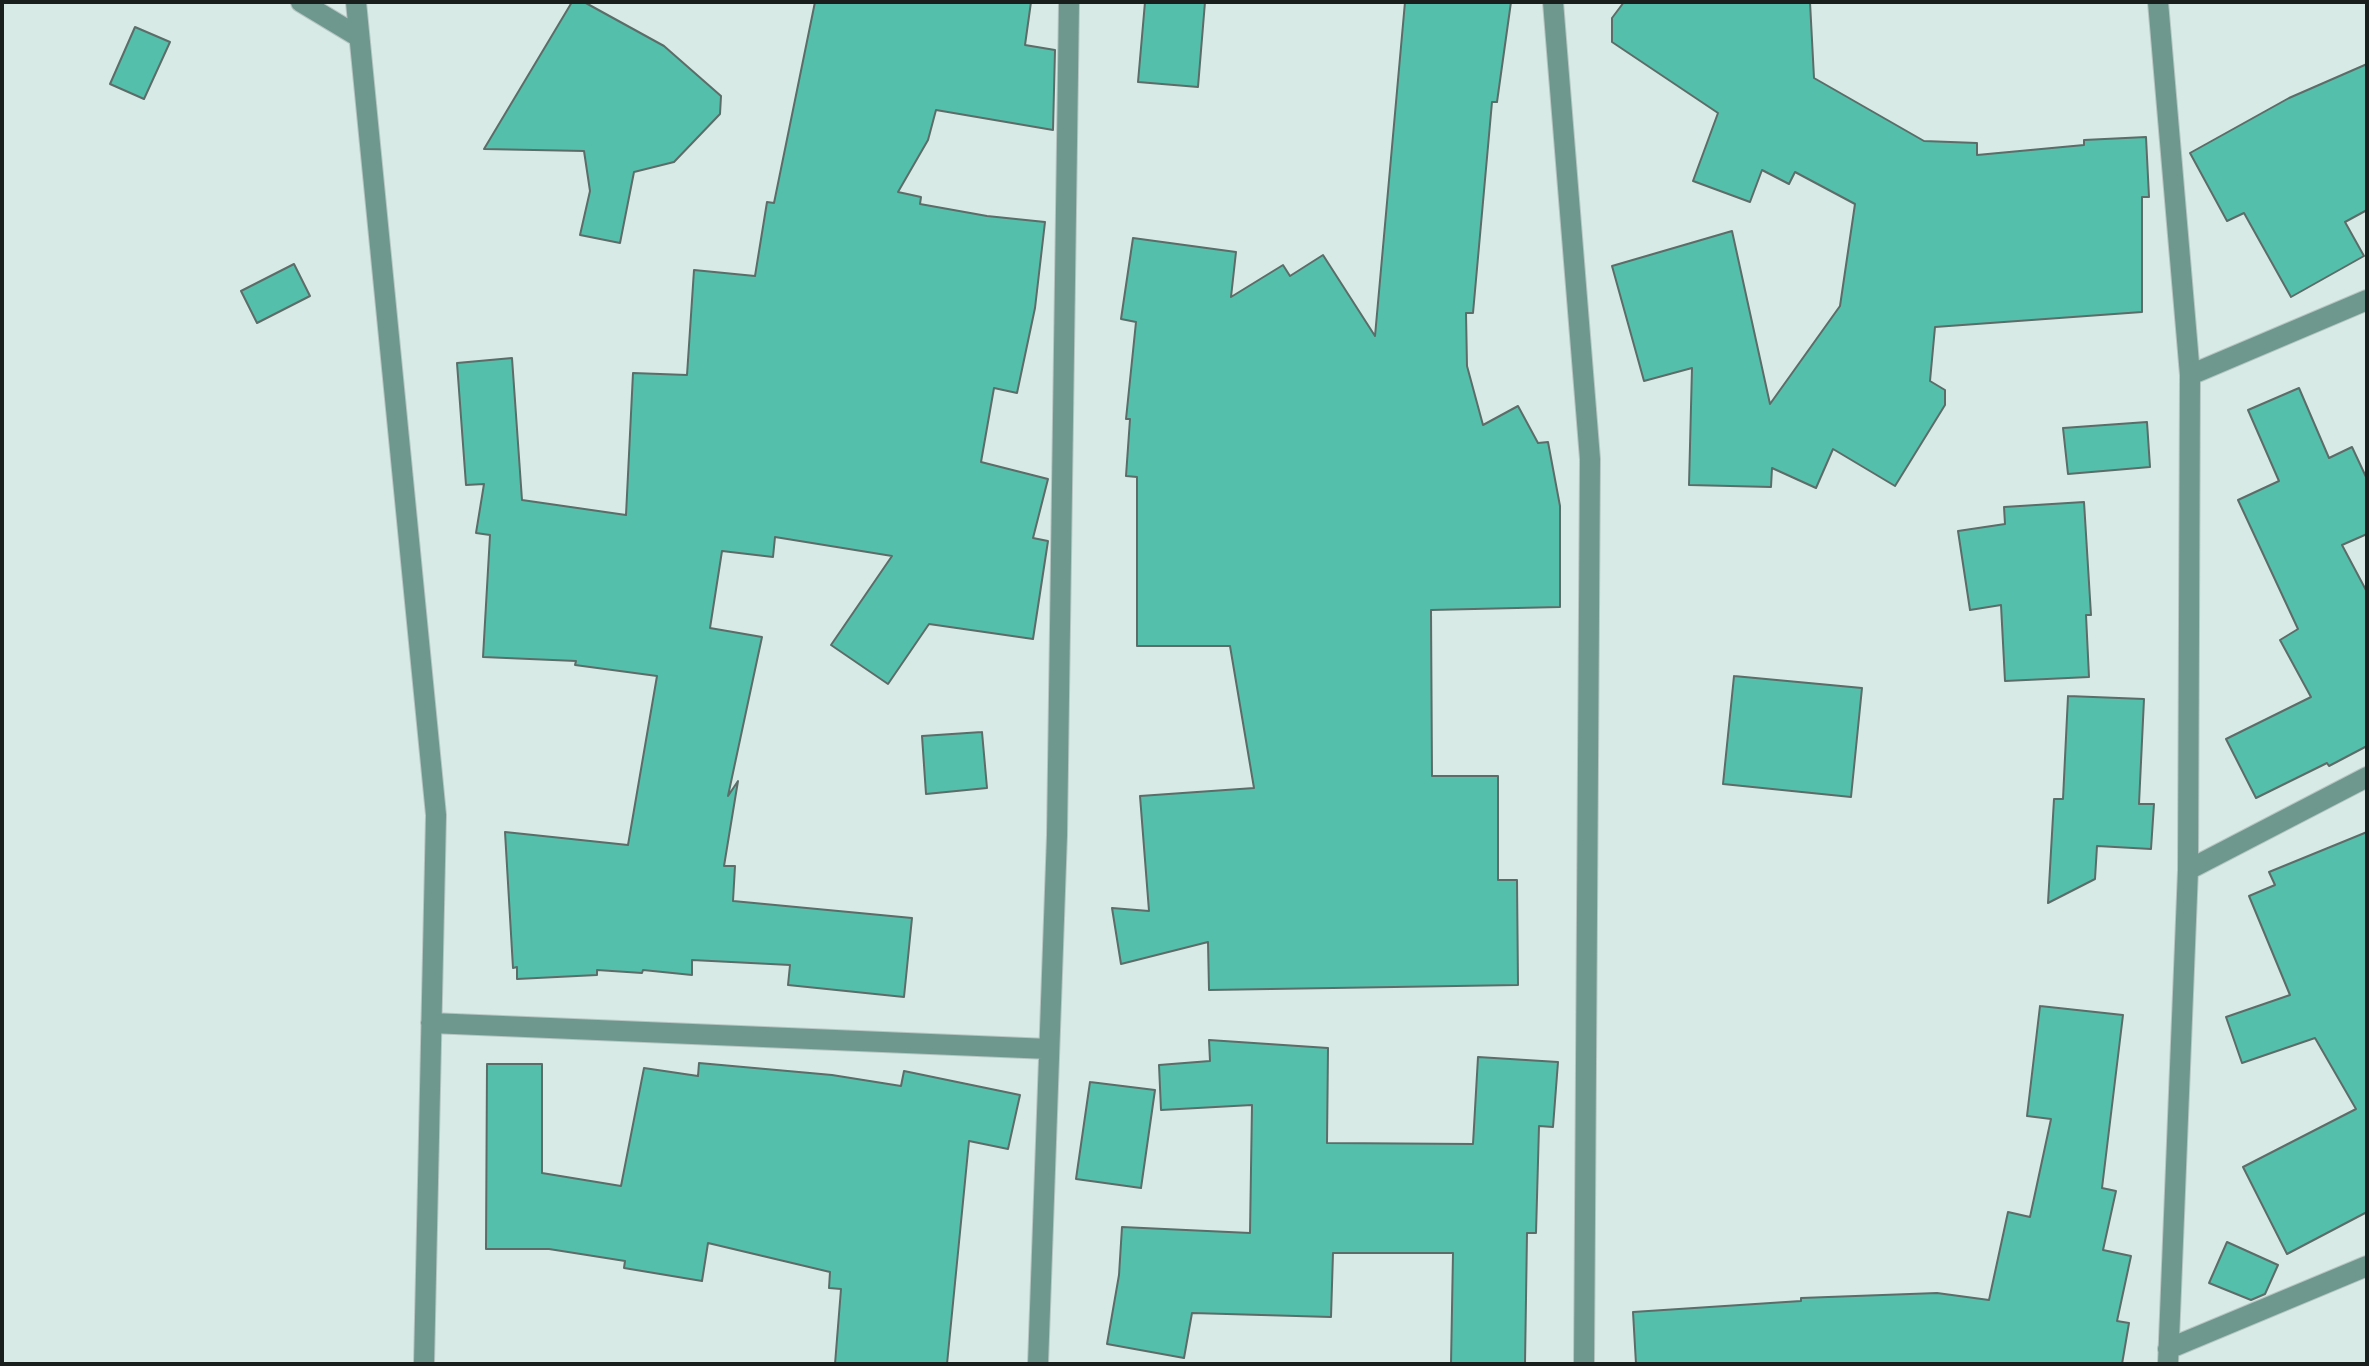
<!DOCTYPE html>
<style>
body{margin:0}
#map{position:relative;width:2369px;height:1366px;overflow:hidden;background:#d8eae6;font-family:"Source Sans 3",sans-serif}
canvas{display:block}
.frame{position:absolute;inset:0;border:4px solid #181f1d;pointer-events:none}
</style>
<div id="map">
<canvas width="2369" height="1366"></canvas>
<div class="frame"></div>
</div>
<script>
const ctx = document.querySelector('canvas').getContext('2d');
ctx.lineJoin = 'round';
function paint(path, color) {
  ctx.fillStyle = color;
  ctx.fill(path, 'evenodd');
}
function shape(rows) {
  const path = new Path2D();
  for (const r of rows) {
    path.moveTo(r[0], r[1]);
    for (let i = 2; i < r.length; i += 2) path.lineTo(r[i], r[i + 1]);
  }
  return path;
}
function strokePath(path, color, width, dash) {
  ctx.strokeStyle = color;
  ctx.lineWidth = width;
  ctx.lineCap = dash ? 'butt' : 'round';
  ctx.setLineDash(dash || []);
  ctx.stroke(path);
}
const building = shape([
 [572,2,584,2,664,46,721,96,720,114,674,162,634,172,620,243,580,235,590,191,584,151,484,149,572,2],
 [815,2,1031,2,1025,45,1055,50,1053,130,936,110,928,140,898,192,921,197,920,204,987,216,1045,222,1035,308,1017,393,994,388,981,462,1048,479,1033,538,1048,541,1033,639,929,624,888,684,831,645,892,556,775,537,773,557,722,551,710,628,762,637,728,796,738,781,724,866,735,866,733,901,912,918,904,997,788,985,790,965,692,960,692,975,643,970,642,973,597,970,597,975,517,979,517,967,513,968,505,832,628,845,657,676,575,665,576,661,483,657,490,535,476,533,484,484,466,485,457,363,512,358,522,500,626,515,633,373,687,375,694,270,755,276,767,202,774,203,815,2],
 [1145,2,1205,2,1198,87,1138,82,1145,2],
 [1405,2,1511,2,1497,102,1492,102,1473,313,1466,313,1467,366,1483,425,1518,406,1538,443,1548,442,1560,506,1560,607,1431,610,1432,776,1498,776,1498,880,1517,880,1518,985,1209,990,1208,942,1121,964,1112,908,1149,911,1140,796,1254,788,1230,646,1137,646,1137,477,1126,476,1130,419,1126,419,1136,322,1121,319,1133,238,1236,252,1231,297,1283,265,1290,276,1323,255,1375,336,1405,2],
 [1624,2,1810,2,1814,78,1924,141,1977,143,1977,155,2084,145,2084,140,2146,137,2149,197,2142,197,2142,312,1935,327,1930,381,1945,390,1945,405,1895,486,1833,449,1816,488,1772,468,1771,487,1689,485,1692,368,1644,381,1612,266,1732,231,1770,404,1840,306,1855,204,1795,172,1789,184,1762,170,1750,202,1693,181,1718,113,1612,42,1612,18,1624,2],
 [135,27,170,42,144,99,110,84,135,27],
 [2367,64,2367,210,2345,222,2364,256,2291,297,2244,213,2227,221,2190,153,2289,98,2367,64],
 [294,264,310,296,257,323,241,291,294,264],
 [2299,388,2329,458,2352,447,2367,479,2367,534,2342,545,2367,592,2367,746,2329,766,2327,763,2256,798,2226,739,2311,697,2280,640,2298,629,2238,500,2279,481,2248,410,2299,388],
 [2147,422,2150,467,2068,474,2063,428,2147,422],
 [2084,502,2091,615,2086,615,2089,677,2005,681,2001,605,1970,610,1958,531,2005,524,2004,507,2084,502],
 [1734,676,1862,688,1851,797,1723,784,1734,676],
 [2068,696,2144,699,2139,804,2154,804,2151,849,2097,846,2095,879,2048,903,2054,799,2063,799,2068,696],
 [982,732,987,788,926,794,922,736,982,732],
 [2367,832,2367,1212,2287,1254,2243,1167,2356,1109,2315,1038,2242,1063,2226,1017,2290,995,2249,896,2275,885,2269,872,2367,832],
 [2040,1006,2123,1015,2102,1188,2116,1191,2103,1250,2131,1256,2117,1321,2129,1323,2122,1364,1636,1364,1633,1312,1801,1301,1801,1298,1937,1293,1989,1300,2008,1212,2030,1217,2051,1119,2027,1116,2040,1006],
 [1209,1040,1328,1048,1327,1143,1473,1144,1478,1057,1558,1062,1553,1127,1539,1126,1536,1233,1527,1233,1525,1364,1451,1364,1453,1253,1333,1253,1331,1317,1192,1313,1184,1358,1107,1344,1119,1275,1122,1227,1250,1233,1252,1105,1161,1110,1159,1065,1210,1061,1209,1040],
 [699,1063,832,1075,901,1086,904,1071,1020,1095,1008,1149,969,1141,947,1364,835,1364,841,1289,829,1288,830,1272,708,1243,702,1281,624,1268,625,1261,549,1249,486,1249,487,1064,542,1064,542,1173,621,1186,644,1068,698,1076,699,1063],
 [1090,1082,1155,1090,1141,1188,1076,1179,1090,1082],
 [2227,1242,2278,1265,2265,1294,2251,1300,2209,1283,2227,1242]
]);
paint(building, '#54bfab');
strokePath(building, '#5c6c68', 2);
const minor = shape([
 [301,2,359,37],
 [356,2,436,815,424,1364],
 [1553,2,1590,459,1584,1364],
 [2158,2,2190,375,2188,870,2168,1364],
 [2190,375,2367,300],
 [2188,870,2367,777],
 [431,1023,1049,1049],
 [2168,1349,2367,1266],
 [1038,1364,1057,835,1069,2]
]);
strokePath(minor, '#b5c5c2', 22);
strokePath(minor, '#6e978d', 20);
</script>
